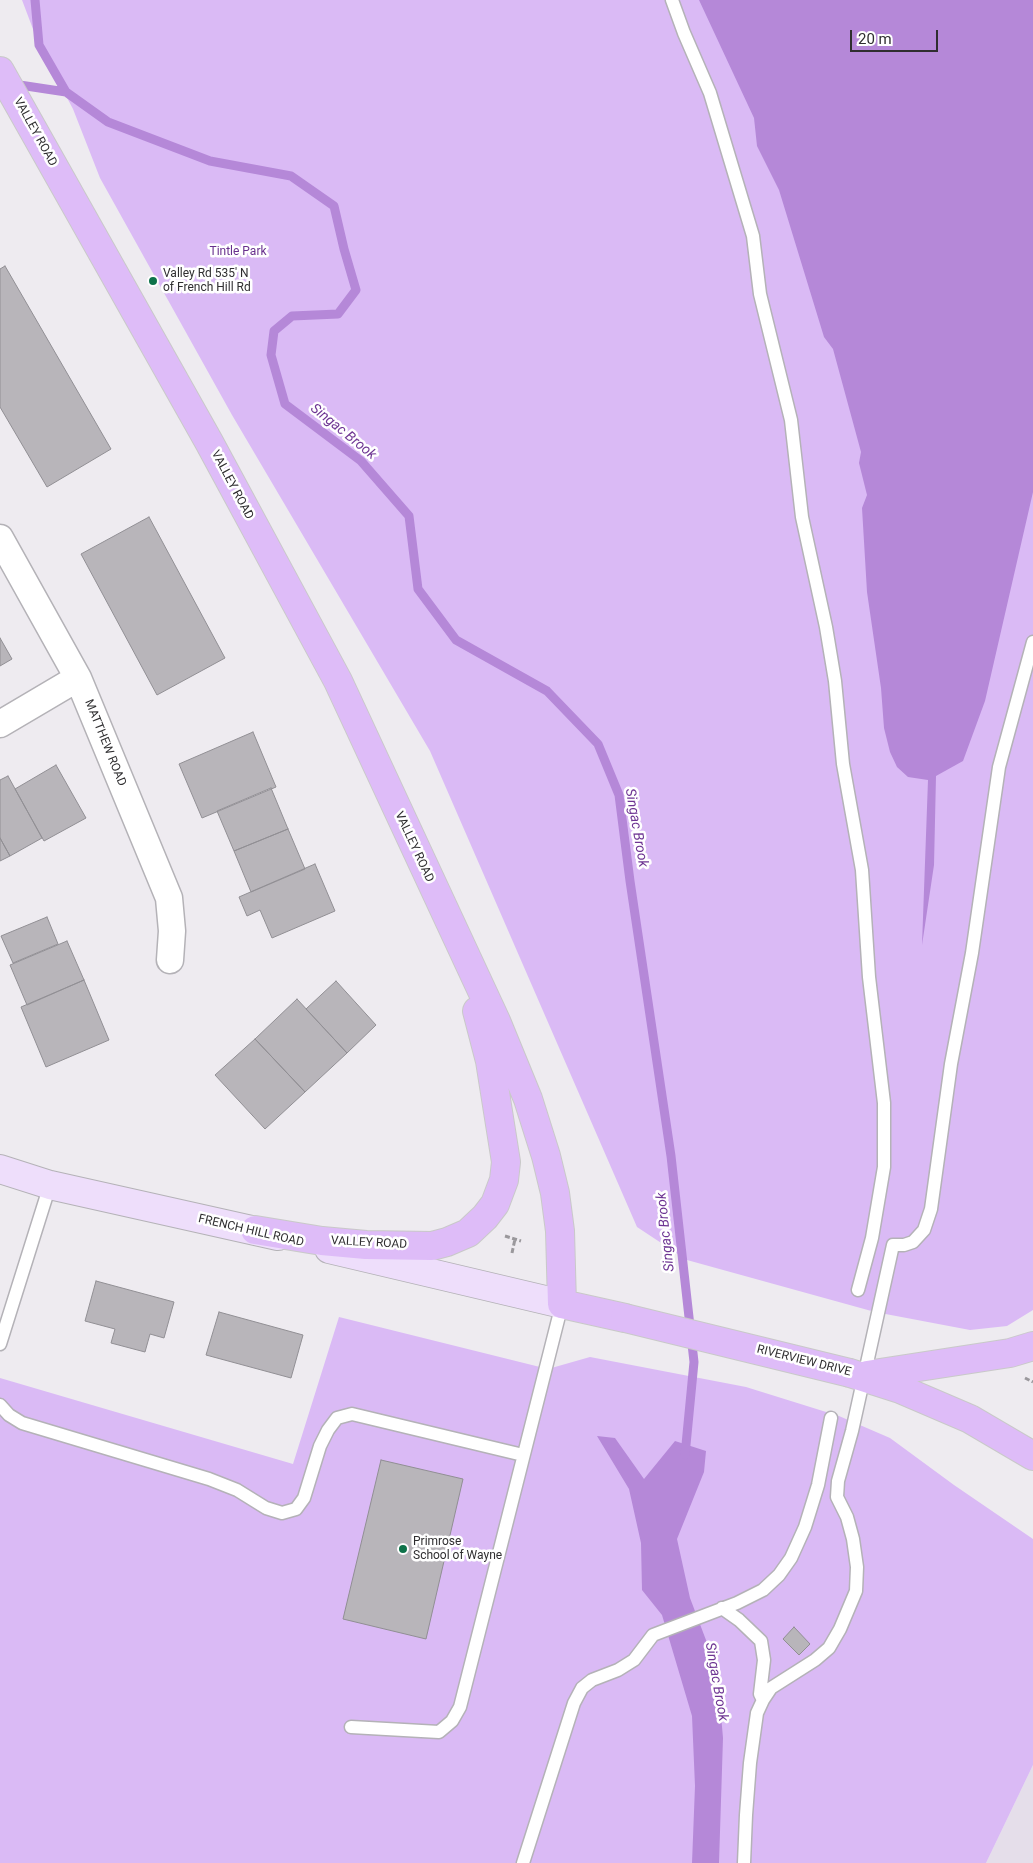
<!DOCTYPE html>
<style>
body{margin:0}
#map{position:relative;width:1033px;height:1863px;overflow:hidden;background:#eeebf0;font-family:Roboto,sans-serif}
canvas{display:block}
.scale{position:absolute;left:850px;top:30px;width:88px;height:22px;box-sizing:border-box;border:2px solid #2f2e30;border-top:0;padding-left:6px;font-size:15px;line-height:18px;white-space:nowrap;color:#2f2e30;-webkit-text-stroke:4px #fff;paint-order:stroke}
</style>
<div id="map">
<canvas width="1033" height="1863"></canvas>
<div class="scale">20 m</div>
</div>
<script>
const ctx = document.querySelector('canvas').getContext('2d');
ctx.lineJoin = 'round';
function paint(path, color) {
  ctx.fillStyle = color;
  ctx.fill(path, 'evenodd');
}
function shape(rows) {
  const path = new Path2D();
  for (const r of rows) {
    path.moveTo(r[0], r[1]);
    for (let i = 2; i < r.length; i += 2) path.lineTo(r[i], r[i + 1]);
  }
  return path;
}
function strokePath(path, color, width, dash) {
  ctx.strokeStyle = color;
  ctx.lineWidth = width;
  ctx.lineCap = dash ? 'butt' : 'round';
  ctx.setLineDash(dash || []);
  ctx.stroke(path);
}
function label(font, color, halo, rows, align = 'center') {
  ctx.font = font + ' Roboto,sans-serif';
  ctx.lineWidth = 5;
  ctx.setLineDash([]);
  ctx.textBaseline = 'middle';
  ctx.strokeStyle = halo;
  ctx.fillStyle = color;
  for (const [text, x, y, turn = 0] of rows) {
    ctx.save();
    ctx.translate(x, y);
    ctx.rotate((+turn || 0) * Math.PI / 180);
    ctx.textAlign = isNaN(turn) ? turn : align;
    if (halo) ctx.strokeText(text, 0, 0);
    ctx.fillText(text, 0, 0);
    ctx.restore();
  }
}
paint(shape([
 [1033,1765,1033,1863,986,1863]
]), '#e5deea');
paint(shape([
 [22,0,1033,0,1033,1310,1007,1326,970,1330,875,1312,687,1260,637,1227,430,751,232,415,100,178,73,109,39,45],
 [339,1317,548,1369,590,1357,746,1387,839,1416,890,1438,954,1485,1033,1539,1033,1765,986,1863,0,1863,0,1378,293,1464]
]), '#dabaf5');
paint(shape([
 [699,0,1033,0,1033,492,985,701,963,761,936,776,934,865,922,945,928,780,908,777,897,767,890,752,884,728,881,688,867,592,862,508,867,495,859,463,861,452,833,349,824,337,779,190,757,146,754,118],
 [597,1436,615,1438,644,1479,675,1441,706,1451,704,1472,677,1539,690,1598,717,1669,723,1738,719,1863,692,1863,695,1786,692,1716,662,1615,642,1590,641,1543,629,1489]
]), '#b588d8');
strokePath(shape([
 [35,0,39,45,66,92,108,122,210,161,291,176,334,206,344,249,356,290,338,314,292,316,274,331,271,355,285,404,361,461,409,516,418,589,456,640,547,691,598,744,619,795,630,881,671,1156,694,1362,685,1455],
 [13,84,66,92]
]), '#b588d8', 9);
const building = shape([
 [5,266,111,449,47,487,0,407,0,269,5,266],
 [149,517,225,658,157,695,81,554,149,517],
 [0,638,12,659,0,666,0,638],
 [253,732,276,787,202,818,179,764,253,732],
 [56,765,86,818,44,841,15,789,56,765],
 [8,776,42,838,10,856,0,838,0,780,8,776],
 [271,788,288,829,234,851,217,811,271,788],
 [288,829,305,869,251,892,234,851,288,829],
 [0,838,10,856,0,861,0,838],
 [315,864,335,911,272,938,260,910,247,916,239,897,315,864],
 [47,917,58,944,13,963,1,936,47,917],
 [67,941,84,980,27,1005,10,965,67,941],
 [84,980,109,1040,46,1067,21,1007,84,980],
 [336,981,376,1025,347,1053,306,1009,336,981],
 [297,999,347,1053,305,1092,255,1039,297,999],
 [255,1039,305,1092,265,1129,215,1075,255,1039],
 [96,1281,174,1302,164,1338,150,1334,145,1352,111,1343,115,1329,85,1321,96,1281],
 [219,1312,303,1335,291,1378,206,1355,219,1312],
 [381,1460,463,1479,426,1639,343,1619,381,1460],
 [794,1627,810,1644,799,1655,783,1639,794,1627]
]);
paint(building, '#b8b5ba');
strokePath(building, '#918f94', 1);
const service = shape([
 [672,0,684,33,710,93,753,236,760,294,791,420,802,517,826,627,835,681,843,764,862,870,869,977,884,1103,884,1167,872,1238,858,1290],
 [0,1344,50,1185],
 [0,1405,9,1415,22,1423,209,1479,237,1490,266,1508,282,1513,296,1509,304,1498,320,1446,328,1430,337,1418,352,1414,523,1455],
 [722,1608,739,1620,761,1641,764,1660,760,1694,763,1700],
 [351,1727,439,1732,452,1721,460,1707,562,1304],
 [523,1863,574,1703,582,1688,592,1680,618,1670,634,1660,653,1635,737,1603,763,1590,779,1575,791,1558,805,1527,818,1485,831,1418],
 [744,1863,746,1815,750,1763,757,1713,763,1700,771,1688,815,1660,829,1648,840,1629,856,1591,857,1567,853,1539,847,1517,837,1497,838,1481,852,1431,893,1245,904,1245,913,1242,924,1230,931,1209,951,1064,972,953,999,767,1033,642]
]);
const minor = shape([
 [0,538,78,678,169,898,172,931,170,960],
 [0,724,78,678]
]);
const secondary = shape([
 [0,1169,50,1185,278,1236],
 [329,1249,562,1304]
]);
const primary = shape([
 [0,71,209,442,338,681,496,1021,528,1099,546,1156,555,1193,560,1231,562,1304,625,1318],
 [255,1230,322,1241,366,1245,432,1246,447,1242,468,1233,485,1217,495,1204,504,1180,506,1162,490,1061,477,1011],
 [850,1373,900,1389,970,1419,1033,1456],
 [867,1375,1010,1353,1033,1346]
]);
strokePath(service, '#b4b2b7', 15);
strokePath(minor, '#b4b2b7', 29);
strokePath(secondary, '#b4b2b7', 30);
strokePath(primary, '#c9c9c9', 30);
strokePath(shape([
 [505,1236,521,1241],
 [512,1253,515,1239],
 [1025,1378,1033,1382]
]), '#9a989c', 3, [5, 2.5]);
strokePath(service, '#fff', 12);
strokePath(minor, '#fff', 26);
strokePath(secondary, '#eedefb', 28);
strokePath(primary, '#debcf8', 28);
const primaryBridge = shape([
 [625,1318,850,1373]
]);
strokePath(primaryBridge, '#c9c9c9', 30, []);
strokePath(primaryBridge, '#debcf8', 28);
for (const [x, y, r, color] of [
 [153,281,5,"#0e724a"],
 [403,1549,5,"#0e724a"]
]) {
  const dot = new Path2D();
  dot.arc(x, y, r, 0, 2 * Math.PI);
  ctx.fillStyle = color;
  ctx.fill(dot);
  strokePath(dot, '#fff', 2);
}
label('12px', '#2f2e30', '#fff', [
 ["VALLEY ROAD",35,132,61],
 ["VALLEY ROAD",232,485,62],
 ["MATTHEW ROAD",105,743,68],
 ["VALLEY ROAD",414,847,65],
 ["FRENCH HILL ROAD",251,1231,13],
 ["VALLEY ROAD",369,1243,3],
 ["RIVERVIEW DRIVE",804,1361,14]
]);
label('12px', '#68308d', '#fff', [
 ["Tintle Park",238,252]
]);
label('12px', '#2f2e30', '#fff', [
 ["Valley Rd 535' N",163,274],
 ["of French Hill Rd",163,288],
 ["Primrose",413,1542],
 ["School of Wayne",413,1556]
], 'left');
label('italic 14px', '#6e3593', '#fff', [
 ["Singac Brook",343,432,39],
 ["Singac Brook",636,828,80],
 ["Singac Brook",666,1232,-96],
 ["Singac Brook",716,1682,80]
]);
</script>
